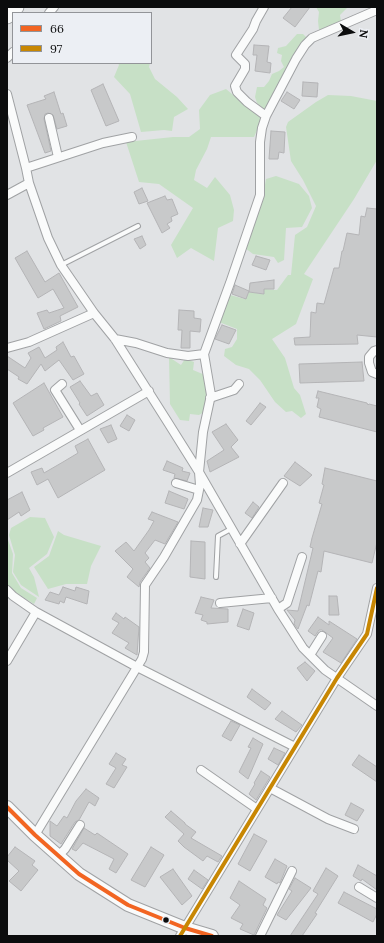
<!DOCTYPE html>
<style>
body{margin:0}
#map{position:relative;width:384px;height:943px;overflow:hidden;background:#e1e3e5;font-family:Lora,serif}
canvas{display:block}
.frame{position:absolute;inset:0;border:8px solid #0b0c0d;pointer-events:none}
.legend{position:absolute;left:12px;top:12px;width:140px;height:52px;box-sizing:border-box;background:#eceff4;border:1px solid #929498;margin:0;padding:5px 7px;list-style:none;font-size:12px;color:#0b0c0d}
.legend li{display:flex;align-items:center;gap:8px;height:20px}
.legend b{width:20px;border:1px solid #929498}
.north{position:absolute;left:332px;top:12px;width:40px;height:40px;-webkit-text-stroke:3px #eceff4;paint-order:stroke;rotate:99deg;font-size:11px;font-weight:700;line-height:16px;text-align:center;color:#0b0c0d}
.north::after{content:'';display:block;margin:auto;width:14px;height:18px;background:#0b0c0d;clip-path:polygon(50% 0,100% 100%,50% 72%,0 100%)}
</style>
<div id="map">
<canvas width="384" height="943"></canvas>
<div class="frame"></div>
<ul class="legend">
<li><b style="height:5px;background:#f26522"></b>66</li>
<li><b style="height:5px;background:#c88703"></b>97</li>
</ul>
<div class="north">N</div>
</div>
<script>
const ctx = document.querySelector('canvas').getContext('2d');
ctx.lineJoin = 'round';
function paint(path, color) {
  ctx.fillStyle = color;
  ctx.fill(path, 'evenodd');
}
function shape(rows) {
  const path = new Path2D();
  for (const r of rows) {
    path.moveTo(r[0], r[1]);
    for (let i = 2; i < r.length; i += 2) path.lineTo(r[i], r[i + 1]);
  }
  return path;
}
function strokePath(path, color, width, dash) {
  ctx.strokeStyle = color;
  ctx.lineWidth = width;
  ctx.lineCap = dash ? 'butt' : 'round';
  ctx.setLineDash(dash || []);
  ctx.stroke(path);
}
paint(shape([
 [316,7,348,7,340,15,341,21,319,30,318,21,319,12],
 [297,34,303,34,308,39,266,111,257,103,255,97,257,87,264,87,269,81,272,74,279,71,284,67,281,61,282,55,277,53,278,48,286,46],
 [118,63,150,63,149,67,155,79,177,97,188,109,174,117,172,131,164,130,141,132,130,94,114,77,119,65],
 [226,89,262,119,254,137,211,137,207,149,196,170,194,180,207,188,215,177,230,195,234,210,233,221,218,228,214,261,191,248,177,258,171,245,193,208,159,184,139,182,126,142,173,137,189,137,200,129,199,110,210,95],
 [328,95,351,96,377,101,377,160,354,199,304,274,313,279,296,324,272,339,285,358,294,388,300,395,306,414,301,418,292,411,286,412,275,402,260,380,249,369,236,365,224,356,225,349,232,347,237,339,237,329,219,322,230,295,245,299,249,292,263,294,264,289,277,290,288,275,291,275,295,235,307,227,316,206,303,180,291,161,286,127,288,122,316,102],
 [276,176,299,184,309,196,312,208,302,227,286,228,284,260,278,263,274,257,253,254,245,248,262,202,266,179],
 [169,357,181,365,185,359,194,362,193,370,205,375,209,394,206,411,199,415,190,414,189,421,180,420,170,404],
 [30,517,45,518,54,537,47,554,29,568,34,577,39,597,21,585,13,572,15,555,9,535,11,528],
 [58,531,64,535,101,546,91,566,87,584,66,584,48,589,34,567,49,556],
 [7,537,13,554,12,573,21,588,37,598,34,604,16,593,7,584]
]), '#c7e0c6');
const building = shape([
 [292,7,310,7,295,27,283,18,292,7],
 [254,45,269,46,267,62,271,63,270,73,255,71,257,55,253,55,254,45],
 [303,82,318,83,317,97,302,96,303,82],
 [103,84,119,121,106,126,91,90,103,84],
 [54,92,61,114,63,113,67,126,57,129,53,115,48,113,45,114,44,119,51,151,45,153,27,105,46,99,44,96,54,92],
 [287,92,300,100,294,109,281,101,287,92],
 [271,131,285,132,284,153,279,152,278,159,269,159,271,131],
 [142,188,148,201,139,204,134,192,142,188],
 [165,196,167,200,172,199,178,214,171,217,172,221,167,224,170,228,162,233,147,203,165,196],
 [367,208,377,209,377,337,357,335,358,344,295,345,294,338,310,337,311,312,316,313,317,303,324,304,334,268,339,268,342,251,343,251,347,233,359,235,361,216,365,217,367,208],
 [142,236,146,245,140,249,134,239,142,236],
 [27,251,45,282,59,273,78,307,60,316,61,321,44,329,37,313,47,310,49,313,64,308,53,289,38,298,15,258,27,251],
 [256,256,270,260,266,270,252,265,256,256],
 [274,280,274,289,264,289,264,294,249,292,250,283,274,280],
 [235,285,249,291,246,299,232,294,235,285],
 [179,310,194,311,194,318,201,319,200,332,190,331,190,348,181,348,182,330,178,330,179,310],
 [222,325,236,330,229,344,215,339,222,325],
 [63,342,71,357,74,356,84,374,73,380,59,360,45,371,41,364,27,384,18,379,19,377,7,369,7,356,25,368,31,358,28,353,39,347,45,358,57,350,56,347,63,342],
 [362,362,364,381,300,383,299,364,362,362],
 [80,381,91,396,97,393,104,405,87,416,79,404,80,403,70,387,80,381],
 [44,383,63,417,43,428,44,430,33,436,13,403,44,383],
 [318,391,367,403,368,405,369,404,377,406,377,432,319,417,321,409,317,407,319,398,316,398,318,391],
 [260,403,266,407,251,425,246,421,260,403],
 [127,415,135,420,129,431,120,426,127,415],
 [226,424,238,440,231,447,239,457,210,472,207,461,224,450,212,432,226,424],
 [111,425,117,439,108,443,100,429,111,425],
 [88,439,105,470,58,498,48,479,37,485,31,472,42,468,44,473,63,462,78,453,75,446,88,439],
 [167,461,183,468,182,471,190,473,187,481,174,478,175,474,163,470,167,461],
 [295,462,312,475,300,486,284,476,295,462],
 [325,468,377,481,377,542,372,563,324,551,321,572,318,571,309,606,307,605,298,629,294,624,295,620,287,610,298,611,313,548,310,547,312,538,322,504,319,503,324,485,322,484,325,468],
 [169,491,188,499,184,509,165,503,169,491],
 [22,492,30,510,21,516,19,512,7,520,7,500,22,492],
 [253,502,259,507,252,518,245,513,253,502],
 [203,508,213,510,208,527,199,527,203,508],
 [152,512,178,522,165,544,155,540,145,553,149,558,145,562,150,568,140,582,139,587,127,577,133,569,115,551,126,542,134,551,149,530,154,521,148,519,152,512],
 [191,541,205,542,205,579,190,577,191,541],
 [63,587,75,591,76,587,89,591,87,604,66,597,64,603,60,601,59,604,45,600,50,592,59,595,63,587],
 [329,596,337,596,339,615,329,615,329,596],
 [201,597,214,600,211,608,228,609,228,622,207,624,207,622,201,620,203,615,195,613,201,597],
 [243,609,254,613,249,630,237,626,243,609],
 [116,613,124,619,125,617,139,627,137,655,125,648,129,643,112,633,119,623,112,619,116,613],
 [318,617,329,625,329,621,357,639,341,663,323,652,333,638,322,630,319,630,315,636,308,631,318,617],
 [305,662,315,671,307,681,297,668,305,662],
 [252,689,271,703,265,710,247,697,252,689],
 [282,711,302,725,296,732,275,719,282,711],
 [231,721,240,725,231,741,222,736,231,721],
 [253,738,263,744,248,779,239,772,251,748,248,747,253,738],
 [274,748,285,753,278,765,268,759,274,748],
 [116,753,126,759,122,765,127,767,114,788,106,784,116,768,109,764,116,753],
 [359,755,377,767,377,782,352,765,359,755],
 [261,771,270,777,256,800,249,794,255,784,254,783,261,771],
 [86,789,99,798,95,806,89,802,79,820,75,822,61,844,50,836,50,821,57,826,64,816,67,818,76,801,86,789],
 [351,803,364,810,357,821,345,815,351,803],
 [171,811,185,823,185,824,196,832,191,838,222,856,218,862,207,856,203,861,184,847,178,841,184,834,165,817,171,811],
 [84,828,95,835,97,833,128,854,116,873,109,869,114,859,83,843,76,851,72,849,84,828],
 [254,834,267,841,250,871,238,864,254,834],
 [15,847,35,861,32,865,38,870,21,891,9,881,19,871,7,860,7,857,15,847],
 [151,847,164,855,145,887,131,880,151,847],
 [275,859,287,866,280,883,278,882,277,884,265,877,275,859],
 [358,865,377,876,377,890,362,879,361,881,353,876,358,865],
 [326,868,338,876,315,913,317,914,302,936,290,936,318,894,313,891,326,868],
 [173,869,192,896,182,905,160,877,173,869],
 [194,870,208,880,202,889,188,879,194,870],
 [295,878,311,888,286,920,277,915,292,891,289,889,295,878],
 [239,881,266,899,263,905,267,908,254,935,240,929,243,924,231,918,240,905,230,898,239,881],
 [344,892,377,909,377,914,373,922,338,903,344,892]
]);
paint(building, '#c8c9ca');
strokePath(building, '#b4b4b6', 1);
const lane = shape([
 [61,265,138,226],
 [216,577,218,536,231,529]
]);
const street = shape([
 [264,7,256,21,253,29,236,55,245,64,245,69,235,86,237,92,247,102,266,116],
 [49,13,54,7],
 [7,58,13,52],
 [7,94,26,168,29,183,48,238,61,265,94,313,115,339,167,421,199,472,278,609,303,648,325,670,377,706],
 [49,118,58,157],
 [26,168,103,143,132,137],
 [7,195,29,183],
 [115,339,136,343,167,353,188,356,204,354],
 [7,348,29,342,94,313],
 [377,350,374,351,369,357,369,363,372,372,377,374],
 [62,384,55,390,80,430],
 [210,398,234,390,239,384],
 [7,473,149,391],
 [176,483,199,490],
 [240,544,283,483],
 [7,590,13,596,36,612,137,667,295,747],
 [220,603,272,598],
 [278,609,287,603,302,557],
 [310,655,322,636],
 [7,661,36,612],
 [201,770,257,809],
 [270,788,328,819,354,829],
 [35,835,142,659,144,652,145,585,164,557,197,500,200,485,199,472,203,432,211,395,204,354,230,283,260,195,260,142,262,128,266,116,296,59,305,45,312,38,377,10],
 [58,856,65,849,80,825],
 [359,887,377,898],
 [180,936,337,678,367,634,377,588],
 [260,936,292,871]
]);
const secondary = shape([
 [7,807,35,835,79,874,128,905,185,928,212,936]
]);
const highway = shape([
 [7,16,16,7]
]);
strokePath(lane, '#a0a2a4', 6);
strokePath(street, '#a0a2a4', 10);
strokePath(secondary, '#a0a2a4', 14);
strokePath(highway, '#a0a2a4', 17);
strokePath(lane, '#fafbfb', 4);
strokePath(street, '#fafbfb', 8);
strokePath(secondary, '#fafbfb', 12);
strokePath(highway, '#fafbfb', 15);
strokePath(shape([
 [7,807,35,835,79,874,128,905,185,928,212,936]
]), '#f26522', 4);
strokePath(shape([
 [180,936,337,678,367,634,377,588]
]), '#c88703', 4);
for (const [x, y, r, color] of [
 [166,920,3.5,"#0b0c0d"]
]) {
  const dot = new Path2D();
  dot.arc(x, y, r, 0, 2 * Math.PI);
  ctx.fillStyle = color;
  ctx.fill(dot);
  strokePath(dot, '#eceff4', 1.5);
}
</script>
